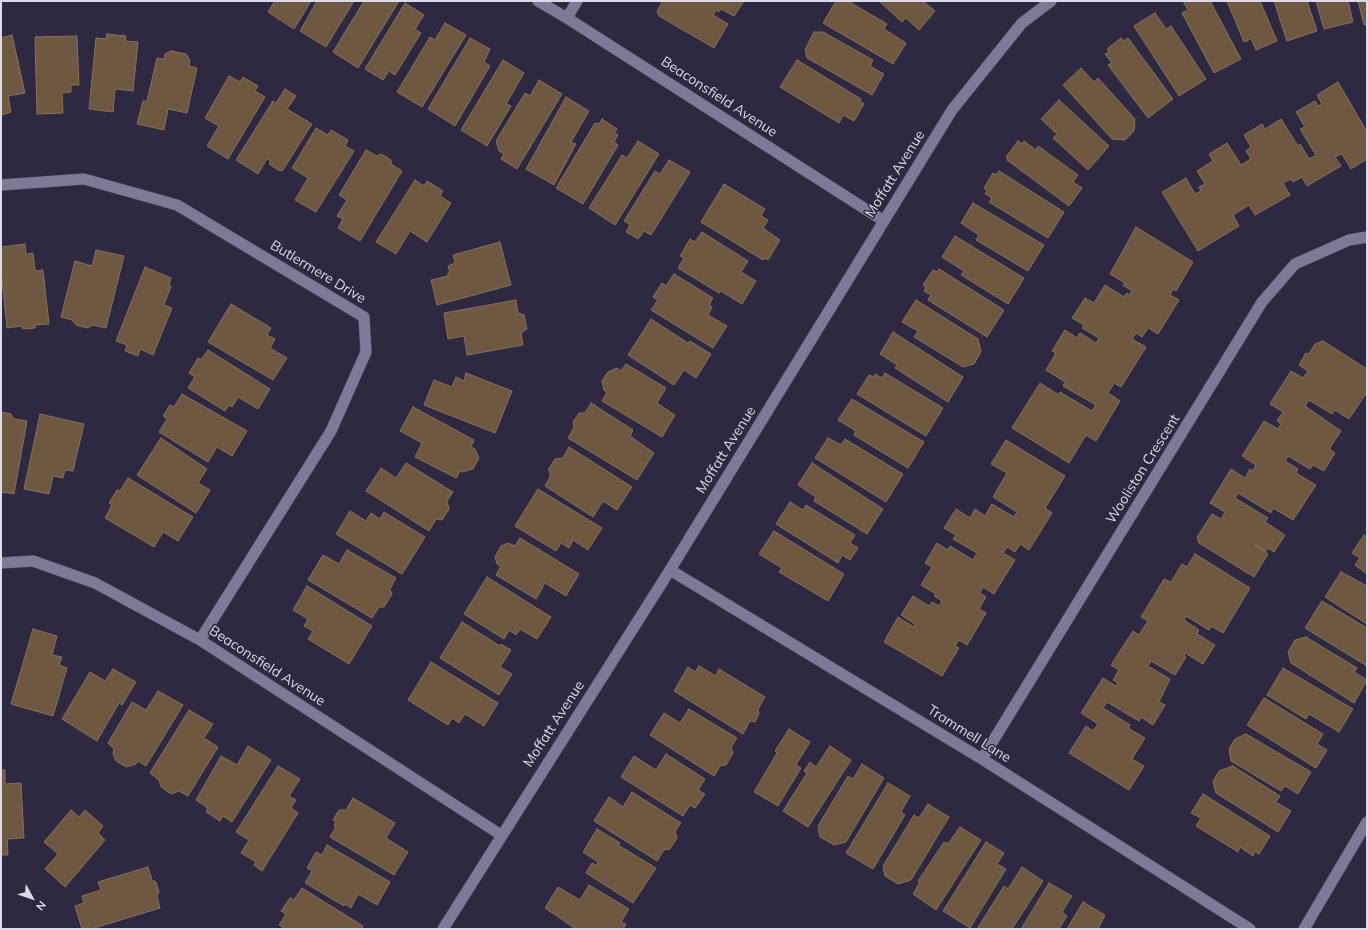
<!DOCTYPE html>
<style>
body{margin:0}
#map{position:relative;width:1368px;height:930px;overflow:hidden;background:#2e2941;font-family:Mulish,sans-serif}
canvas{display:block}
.frame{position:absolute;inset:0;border:2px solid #dddaea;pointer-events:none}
.north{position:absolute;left:12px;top:878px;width:40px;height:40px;-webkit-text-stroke:3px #2e2941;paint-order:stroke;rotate:130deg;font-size:11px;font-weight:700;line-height:16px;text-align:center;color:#dddaea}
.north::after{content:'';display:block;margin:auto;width:14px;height:18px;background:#dddaea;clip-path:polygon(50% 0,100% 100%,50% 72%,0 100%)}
</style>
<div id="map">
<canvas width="1368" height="930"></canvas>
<div class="frame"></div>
<div class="north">N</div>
</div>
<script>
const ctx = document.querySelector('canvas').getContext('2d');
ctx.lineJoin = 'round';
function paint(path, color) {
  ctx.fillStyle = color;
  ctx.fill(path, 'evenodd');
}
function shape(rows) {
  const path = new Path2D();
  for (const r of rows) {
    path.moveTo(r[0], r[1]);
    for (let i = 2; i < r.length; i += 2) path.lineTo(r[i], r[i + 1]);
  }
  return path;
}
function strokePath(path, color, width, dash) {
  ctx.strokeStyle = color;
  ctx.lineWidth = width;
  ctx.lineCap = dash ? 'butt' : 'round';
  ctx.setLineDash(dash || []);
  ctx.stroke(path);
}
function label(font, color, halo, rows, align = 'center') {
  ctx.font = font + ' Mulish,sans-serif';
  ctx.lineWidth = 3;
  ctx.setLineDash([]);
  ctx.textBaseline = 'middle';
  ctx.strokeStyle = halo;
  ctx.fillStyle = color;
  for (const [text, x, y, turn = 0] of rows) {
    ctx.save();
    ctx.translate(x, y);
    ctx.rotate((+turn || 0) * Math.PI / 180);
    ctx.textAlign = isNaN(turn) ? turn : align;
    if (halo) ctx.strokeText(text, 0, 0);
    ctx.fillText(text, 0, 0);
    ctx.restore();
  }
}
const building = shape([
 [275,1,311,1,294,29,268,12,275,1],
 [317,1,354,1,326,47,300,31,317,1],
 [364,1,399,1,358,68,333,52,364,1],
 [663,1,744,1,734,16,721,9,719,12,716,10,713,15,728,24,714,48,659,16,657,11,663,1],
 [836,1,848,1,887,24,884,29,906,43,893,64,823,23,836,1],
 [879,1,923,1,935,11,919,30,906,18,902,22,879,1],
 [1183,1,1210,1,1241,59,1214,73,1182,13,1188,10,1183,1],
 [1227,1,1260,1,1277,41,1256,50,1251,39,1244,42,1227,1],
 [1274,1,1307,1,1317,31,1287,41,1274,1],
 [1316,1,1348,1,1353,22,1324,29,1316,1],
 [1358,1,1367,1,1367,24,1364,25,1358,1],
 [405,3,424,15,415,29,421,33,395,75,389,71,383,80,365,69,405,3],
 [1155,13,1166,29,1171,26,1206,79,1179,96,1134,26,1155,13],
 [445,23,466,35,422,107,397,92,430,37,435,40,445,23],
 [814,32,823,32,873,60,870,66,884,74,872,95,807,58,805,50,814,32],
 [107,34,126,36,125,41,138,42,133,91,115,89,113,112,89,109,96,38,106,39,107,34],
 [12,35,25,93,8,96,11,112,1,115,1,38,12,35],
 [77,36,79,85,71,85,71,92,62,93,63,113,37,114,35,37,77,36],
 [470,38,490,49,484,62,490,66,455,126,428,109,470,38],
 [1121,38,1123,41,1128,38,1173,99,1148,118,1108,65,1112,63,1105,54,1109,52,1107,49,1121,38],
 [171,51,186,54,190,60,189,66,197,68,187,113,168,109,164,130,137,124,143,101,147,101,157,58,164,59,165,54,171,51],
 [503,60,524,73,506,104,511,106,487,146,461,130,503,60],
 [797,60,861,99,860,101,864,104,854,121,843,115,839,123,780,87,797,60],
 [1081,68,1094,82,1098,78,1135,119,1134,131,1125,140,1112,139,1063,85,1081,68],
 [229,76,240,82,243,77,258,86,255,91,265,97,228,159,207,146,219,126,205,118,229,76],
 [539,80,562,94,517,169,501,159,504,154,499,151,496,141,525,93,530,96,539,80],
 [1338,82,1367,132,1367,159,1351,169,1342,154,1335,157,1341,166,1307,186,1302,177,1293,182,1291,179,1283,183,1290,195,1255,215,1249,205,1233,215,1239,226,1198,251,1162,192,1186,178,1195,194,1201,191,1199,187,1205,184,1197,171,1213,161,1209,154,1227,143,1241,165,1251,159,1246,151,1251,147,1244,135,1262,124,1265,129,1281,119,1298,146,1300,144,1309,159,1316,155,1300,129,1305,127,1296,112,1315,101,1318,106,1322,104,1317,95,1338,82],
 [285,89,296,96,287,109,312,124,283,170,280,171,269,164,271,161,267,159,258,174,236,160,273,101,276,103,285,89],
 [566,97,589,111,571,142,576,144,554,185,526,169,566,97],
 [1059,100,1109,146,1088,170,1053,138,1057,134,1041,119,1059,100],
 [602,119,617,129,614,133,618,135,614,142,618,145,583,204,556,188,595,123,599,124,602,119],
 [316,128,328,135,331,130,348,140,345,146,354,151,316,212,295,200,308,178,292,168,316,128],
 [638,141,659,154,615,225,589,208,622,155,627,158,638,141],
 [1018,141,1022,144,1024,141,1036,150,1038,146,1078,175,1073,182,1082,188,1069,206,1007,160,1008,158,1006,157,1018,141],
 [366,150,377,156,381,154,391,160,391,164,402,171,360,241,338,228,343,219,337,216,347,200,339,195,366,150],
 [669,160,690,172,651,235,644,231,638,239,626,232,630,225,624,221,655,171,660,174,669,160],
 [999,171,1064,212,1048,238,989,202,992,198,985,194,987,190,984,188,993,173,996,175,999,171],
 [415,180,424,186,427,181,443,191,440,196,451,203,427,242,410,231,396,254,376,242,415,180],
 [724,184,765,209,761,216,768,220,763,228,780,240,768,260,765,258,763,260,701,222,724,184],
 [973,203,1044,245,1028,271,976,240,979,235,961,223,973,203],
 [1136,227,1193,262,1176,291,1173,289,1170,295,1179,300,1158,334,1148,328,1142,337,1136,333,1132,339,1146,347,1121,387,1114,383,1108,393,1120,401,1096,441,1086,435,1069,463,1012,428,1040,383,1059,395,1060,392,1092,411,1096,405,1063,386,1065,382,1046,370,1056,353,1052,351,1065,330,1077,338,1080,333,1096,343,1099,338,1082,328,1084,325,1072,318,1085,298,1094,303,1105,285,1124,297,1127,293,1130,295,1132,291,1123,285,1125,283,1110,274,1136,227],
 [702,232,748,261,741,272,756,281,742,304,721,291,719,293,678,268,684,258,680,256,690,239,695,242,702,232],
 [955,236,1024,278,1008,304,961,275,964,271,942,257,955,236],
 [500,242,511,285,437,305,431,280,448,276,448,273,450,273,448,266,455,263,453,255,500,242],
 [25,244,26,254,33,253,35,271,43,270,49,324,35,325,35,328,23,329,22,326,7,328,1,271,1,247,25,244],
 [96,250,124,256,106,328,93,325,87,328,76,325,72,320,61,317,75,261,92,266,96,250],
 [145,267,171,278,169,285,171,286,164,305,172,308,153,355,140,349,138,356,125,351,127,345,116,341,145,267],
 [939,269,1004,310,987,337,928,300,931,295,924,291,926,287,923,285,933,270,937,272,939,269],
 [674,274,713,298,709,305,712,307,708,315,727,326,713,348,651,310,658,300,653,297,662,283,666,286,674,274],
 [516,300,518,313,524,315,527,329,521,333,523,345,467,355,464,336,448,339,444,313,516,300],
 [916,300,978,339,981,352,974,364,963,367,914,337,918,331,902,322,916,300],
 [231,304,271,328,267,335,275,339,270,348,287,358,273,380,208,342,231,304],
 [651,319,688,343,690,341,711,354,696,378,684,370,674,385,628,355,651,319],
 [893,332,963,377,948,402,895,368,897,365,880,354,893,332],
 [1323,341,1367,369,1367,392,1349,419,1335,410,1332,414,1309,400,1305,406,1341,431,1329,449,1335,453,1324,471,1313,465,1310,469,1288,456,1285,461,1298,469,1296,473,1316,485,1293,520,1273,508,1271,513,1238,493,1235,498,1268,518,1265,522,1285,535,1274,552,1268,548,1266,551,1253,543,1268,554,1254,577,1199,543,1197,537,1212,514,1221,519,1225,512,1210,503,1231,469,1245,478,1250,469,1253,471,1256,465,1242,456,1264,421,1278,429,1281,424,1277,421,1283,412,1270,404,1291,371,1303,378,1308,371,1299,365,1306,353,1309,354,1315,344,1323,341],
 [208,350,270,389,258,409,238,397,232,407,229,405,225,411,188,388,195,377,189,373,198,358,201,360,208,350],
 [626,364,666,388,657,403,675,415,662,437,602,401,607,392,604,390,602,381,608,372,617,368,621,371,626,364],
 [466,373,512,391,495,433,424,405,434,380,452,387,456,377,464,381,466,373],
 [885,373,943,408,926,436,857,394,869,375,874,377,875,374,882,378,885,373],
 [182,394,247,431,232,456,217,447,208,462,159,432,167,419,163,416,170,405,174,407,182,394],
 [852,399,924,442,908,468,854,435,856,431,838,420,852,399],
 [591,403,633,430,630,436,654,453,637,480,568,438,574,427,573,422,579,413,585,413,591,403],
 [413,407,474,440,471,447,475,449,479,458,473,469,462,472,460,471,456,478,415,457,422,443,400,431,413,407],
 [1,412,11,414,14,419,27,421,14,494,1,492,1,412],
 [40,414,84,424,73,471,65,470,63,478,53,476,49,494,24,489,40,414],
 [161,438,207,469,198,483,210,490,196,513,137,475,161,438],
 [828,438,841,445,845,439,903,474,886,502,815,458,828,438],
 [1006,440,1065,476,1045,508,1052,513,1029,550,1020,544,1015,552,1007,547,1003,553,1015,560,994,594,983,587,980,593,986,597,979,609,986,613,967,645,959,640,955,646,959,648,942,676,884,642,898,617,914,627,915,624,901,615,913,596,929,606,932,602,939,606,942,601,934,596,936,594,921,585,932,567,925,563,937,543,948,550,950,546,973,560,977,553,953,539,956,535,944,528,956,509,970,518,975,509,985,516,992,504,1014,517,1017,512,993,497,1007,473,991,464,1006,440],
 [569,447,632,487,617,510,603,501,593,517,545,486,550,477,550,471,548,470,555,459,563,458,569,447],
 [406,463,453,492,447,501,449,509,442,520,436,519,429,531,366,491,381,468,396,478,406,463],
 [812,463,883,509,867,534,814,501,816,497,798,485,812,463],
 [128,478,193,517,178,541,163,532,154,547,105,518,112,505,109,503,117,490,120,491,128,478],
 [538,489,602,528,588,550,573,540,569,548,561,543,556,551,515,526,538,489],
 [790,502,803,510,806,505,855,535,850,543,858,548,850,560,842,555,838,563,776,524,790,502],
 [350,511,366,521,371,513,380,519,384,512,425,537,402,574,336,534,350,511],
 [774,531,844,574,828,601,779,572,782,568,759,554,774,531],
 [1364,535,1367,537,1367,574,1355,565,1360,558,1352,553,1364,535],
 [520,538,579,574,566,596,545,583,536,599,496,575,501,566,497,564,495,557,501,546,508,543,515,546,520,538],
 [347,550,396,578,390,589,392,594,384,607,379,607,372,618,308,580,323,555,339,564,347,550],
 [1195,554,1250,588,1223,633,1211,626,1209,630,1186,616,1184,620,1199,630,1197,634,1215,645,1203,664,1185,653,1184,655,1186,657,1175,675,1151,661,1148,666,1170,679,1159,702,1165,705,1153,725,1141,717,1139,721,1107,702,1103,708,1130,725,1128,728,1145,738,1132,759,1144,766,1129,790,1069,753,1086,726,1093,731,1098,724,1081,713,1103,678,1116,686,1118,683,1113,680,1119,670,1111,665,1133,631,1139,635,1148,621,1141,617,1164,579,1171,582,1182,564,1187,567,1195,554],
 [1341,572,1367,586,1367,624,1325,597,1341,572],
 [487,577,551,617,537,639,520,629,516,635,509,630,504,639,464,614,487,577],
 [307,586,372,626,349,664,308,639,313,631,304,626,308,619,293,610,307,586],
 [1322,601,1367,628,1367,666,1305,628,1322,601],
 [462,622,500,646,501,644,511,650,500,667,512,674,499,695,440,658,462,622],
 [33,629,57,636,52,655,62,657,59,665,67,668,53,716,11,704,33,629],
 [1306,637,1357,668,1354,672,1367,680,1354,703,1291,663,1288,652,1295,640,1306,637],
 [431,662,498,703,484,726,465,714,459,723,452,718,448,725,408,700,431,662],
 [699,666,716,676,719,669,765,697,758,709,759,714,755,722,750,721,743,734,674,691,688,667,695,672,699,666],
 [1283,668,1353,709,1339,732,1309,714,1306,719,1267,695,1283,668],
 [113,669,136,682,122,705,119,703,97,741,62,719,90,672,105,681,113,669],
 [158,691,183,705,146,766,138,761,136,764,126,767,116,761,113,754,114,749,108,743,132,702,146,710,158,691],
 [1264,698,1323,734,1317,744,1327,750,1316,768,1247,725,1264,698],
 [689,709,737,738,731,747,733,753,726,765,720,766,714,776,650,735,664,713,680,723,689,709],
 [189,710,213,724,204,738,218,747,188,796,179,791,171,794,161,787,159,780,150,773,189,710],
 [789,729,810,742,796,765,801,768,778,806,754,792,777,753,775,751,789,729],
 [1246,734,1311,772,1298,794,1285,786,1281,791,1231,761,1229,749,1235,739,1246,734],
 [248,746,271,760,232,822,223,816,220,821,206,812,208,808,196,800,221,756,237,765,248,746],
 [830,746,851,760,808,827,783,811,807,773,804,771,810,762,816,767,830,746],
 [666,754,705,779,698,790,705,794,695,808,690,805,683,816,621,777,634,756,656,770,666,754],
 [862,764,884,778,846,842,834,845,820,837,818,826,848,776,853,779,862,764],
 [278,766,300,779,289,796,296,800,291,808,298,813,262,871,254,865,256,862,241,853,249,840,236,832,278,766],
 [1233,766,1280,796,1276,802,1291,811,1278,832,1216,793,1213,782,1219,771,1233,766],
 [1,770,5,770,5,784,21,783,24,838,7,839,8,855,1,855,1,770],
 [888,783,910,796,901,812,905,815,873,869,846,853,888,783],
 [632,792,681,823,675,832,677,838,670,849,664,850,657,861,594,821,609,797,623,807,632,792],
 [1203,794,1270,836,1259,854,1255,852,1253,856,1240,847,1238,852,1196,826,1201,818,1191,813,1203,794],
 [353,798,395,823,386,838,408,852,394,875,330,837,336,827,334,826,336,821,333,820,339,810,346,810,353,798],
 [928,804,949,817,911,880,898,884,885,876,883,866,914,815,919,818,928,804],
 [71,810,79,817,85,810,103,826,98,833,105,840,65,887,45,869,58,854,44,842,71,810],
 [960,827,981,840,936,910,913,894,920,882,918,881,944,842,948,844,960,827],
 [597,829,620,843,618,845,656,868,633,903,586,873,592,863,597,865,598,862,583,852,597,829],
 [986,842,1004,853,997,864,1006,869,970,928,943,911,986,842],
 [327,845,390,882,377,905,358,894,351,908,345,904,344,906,305,883,312,871,307,868,316,852,322,855,327,845],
 [148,867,152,880,156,882,159,892,157,896,160,908,91,929,82,929,75,906,84,903,82,896,101,890,98,882,148,867],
 [1022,867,1043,881,1012,929,977,929,1004,886,1008,889,1022,867],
 [1049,883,1072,896,1062,912,1067,916,1059,929,1021,929,1049,883],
 [589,885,629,909,621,922,626,924,623,929,576,929,545,908,558,887,580,900,589,885],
 [302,888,363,926,362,929,286,929,279,925,286,914,281,911,290,898,294,900,302,888],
 [1083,902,1105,915,1098,929,1067,929,1083,902]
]);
paint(building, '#6e5842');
strokePath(building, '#88715b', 1);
const minor = shape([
 [538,1,567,18,884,221],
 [567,18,577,1],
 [1,185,84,179,177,205,364,317,366,352,331,431,200,640],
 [1,563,33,561,95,583,200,640,501,835],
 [670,570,982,759,1250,929],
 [982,759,1262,302,1295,264,1349,240,1367,237],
 [1304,929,1367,822]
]);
const tertiary = shape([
 [443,929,670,570,952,110,1022,23,1051,1]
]);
strokePath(minor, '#4a455a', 12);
strokePath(tertiary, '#4a455a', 12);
strokePath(minor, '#7f7996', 11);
strokePath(tertiary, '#7f7996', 11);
label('14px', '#dddaea', '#2e2941', [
 ["Beaconsfield Avenue",719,97,33],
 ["Moffatt Avenue",895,174,-58],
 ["Butlermere Drive",318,272,31],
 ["Moffatt Avenue",726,450,-58],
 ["Wooliston Crescent",1143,469,-58],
 ["Beaconsfield Avenue",267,666,33],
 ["Moffatt Avenue",554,724,-57],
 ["Trammell Lane",969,734,32]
]);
</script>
